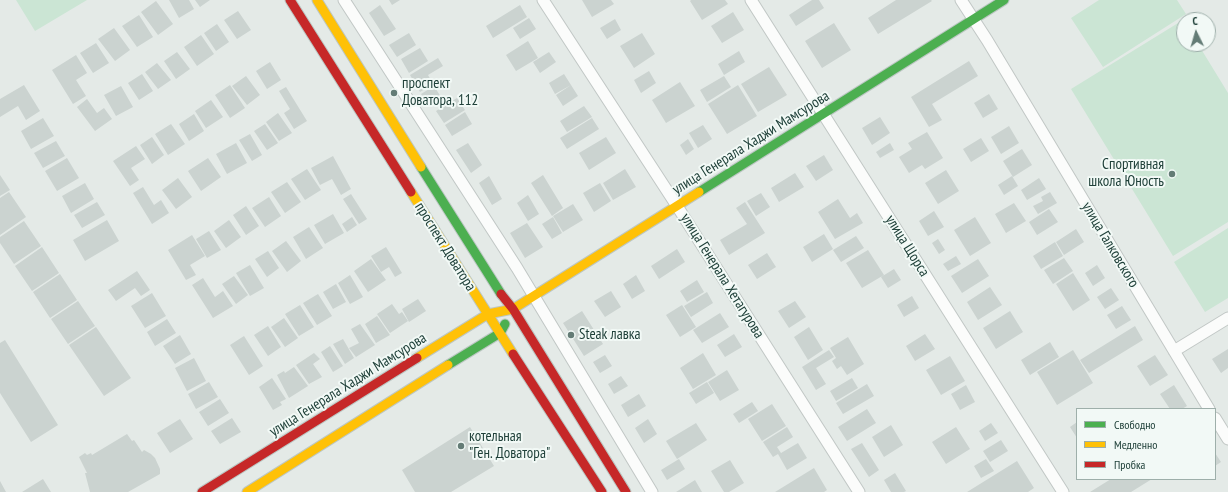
<!DOCTYPE html>
<meta charset="utf-8">
<style>
body{margin:0}
#map{position:relative;width:1228px;height:492px;overflow:hidden;background:#e4eae7;font-family:"PT Sans Narrow",sans-serif}
canvas{display:block}
.legend{position:absolute;left:1076px;top:408px;width:140px;height:72px;box-sizing:border-box;background:#f2f9f6;border:1px solid #9eafaa;margin:0;padding:5px 7px;list-style:none;font-size:12px;color:#1f4039}
.legend li{display:flex;align-items:center;gap:8px;height:20px}
.legend b{width:20px;border:1px solid #9eafaa}
.north{position:absolute;left:1176px;top:12px;width:40px;height:40px;box-sizing:border-box;background:#f2f9f6;border:1px solid #9eafaa;border-radius:50%;rotate:355deg;font-size:11px;font-weight:700;line-height:16px;text-align:center;color:#1f4039}
.north::after{content:'';display:block;margin:auto;width:14px;height:18px;background:#647c76;clip-path:polygon(50% 0,100% 100%,50% 72%,0 100%)}
</style>
<div id="map">
<canvas width="1228" height="492"></canvas>
<ul class="legend">
<li><b style="height:5px;background:#4caf50"></b>Свободно</li>
<li><b style="height:5px;background:#ffc107"></b>Медленно</li>
<li><b style="height:5px;background:#c62828"></b>Пробка</li>
</ul>
<div class="north">С</div>
</div>
<script>
const ctx = document.querySelector('canvas').getContext('2d');
ctx.lineJoin = 'round';
function paint(path, color) {
  ctx.fillStyle = color;
  ctx.fill(path, 'evenodd');
}
function shape(rows) {
  const path = new Path2D();
  for (const r of rows) {
    path.moveTo(r[0], r[1]);
    for (let i = 2; i < r.length; i += 2) path.lineTo(r[i], r[i + 1]);
  }
  return path;
}
function strokePath(path, color, width, dash) {
  ctx.strokeStyle = color;
  ctx.lineWidth = width;
  ctx.lineCap = dash ? 'butt' : 'round';
  ctx.setLineDash(dash || []);
  ctx.stroke(path);
}
function label(font, color, halo, rows, align = 'center') {
  ctx.font = font + ' "PT Sans Narrow",sans-serif';
  ctx.lineWidth = 4;
  ctx.setLineDash([]);
  ctx.textBaseline = 'middle';
  ctx.strokeStyle = halo;
  ctx.fillStyle = color;
  for (const [text, x, y, turn = 0] of rows) {
    ctx.save();
    ctx.translate(x, y);
    ctx.rotate((+turn || 0) * Math.PI / 180);
    ctx.textAlign = isNaN(turn) ? turn : align;
    if (halo) ctx.strokeText(text, 0, 0);
    ctx.fillText(text, 0, 0);
    ctx.restore();
  }
}
paint(shape([
 [16,0,87,0,35,31],
 [1099,0,1177,0,1186,14,1103,67,1071,18],
 [1183,20,1184,22,1184,44,1198,44,1228,93,1228,222,1173,256,1071,89],
 [1228,228,1228,298,1205,312,1174,262]
]), '#cbe5d4');
paint(shape([
 [169,0,189,0,194,9,179,18],
 [195,0,210,0,200,7],
 [389,0,400,0,392,5],
 [582,0,611,0,614,4,592,17],
 [691,0,725,0,728,4,702,20,690,1],
 [812,0,819,0,824,8,796,26,789,15],
 [896,0,931,0,932,1,878,34,868,18],
 [156,1,173,24,158,35,141,12],
 [380,5,396,29,384,36,369,13],
 [520,5,527,17,493,38,486,26],
 [238,11,251,30,237,39,224,20],
 [733,12,744,30,722,43,711,26],
 [139,15,153,37,137,47,122,26],
 [529,18,536,29,520,39,513,28],
 [615,19,621,30,607,39,600,28],
 [834,23,851,50,822,68,805,41],
 [217,24,229,42,216,51,204,33],
 [114,28,130,50,115,61,98,39],
 [409,33,416,45,397,57,389,45],
 [642,33,655,54,634,68,620,46],
 [201,35,214,54,197,66,184,47],
 [528,41,538,58,516,71,506,55],
 [96,43,109,63,93,73,80,53],
 [420,48,428,61,409,73,401,59],
 [739,51,745,62,724,75,718,64],
 [177,52,190,69,176,79,164,61],
 [549,52,556,62,540,73,533,62],
 [76,55,87,73,76,80,86,96,73,104,52,70],
 [438,58,443,66,428,75,433,84,420,92,410,75],
 [969,61,978,76,932,104,942,120,929,127,911,97],
 [270,62,281,80,267,89,256,71],
 [157,63,171,80,158,89,145,72],
 [769,67,787,95,758,112,741,84],
 [649,71,656,83,641,93,634,80],
 [142,74,153,91,139,100,128,83],
 [564,74,571,85,555,94,549,83],
 [246,76,260,95,247,105,232,86],
 [724,76,731,87,707,102,700,90],
 [680,82,695,106,666,123,652,100],
 [24,85,40,111,26,120,18,106,0,117,0,99],
 [230,85,245,108,230,118,215,95],
 [571,85,578,96,563,106,556,95],
 [738,85,757,116,727,134,708,104],
 [121,86,133,107,116,116,104,95],
 [434,86,441,97,428,105,421,94],
 [286,87,307,121,294,129,284,113,290,109,279,91],
 [989,94,998,109,983,118,974,103],
 [457,98,465,110,444,123,436,111],
 [87,99,97,113,104,108,112,119,95,131,77,107],
 [211,100,223,117,206,128,195,111],
 [584,106,592,117,567,132,560,121],
 [465,112,472,124,452,136,445,125],
 [278,113,292,133,279,141,266,122],
 [194,114,204,131,189,141,179,124],
 [880,117,890,133,872,145,862,128],
 [43,118,54,136,31,149,21,131],
 [592,118,599,129,567,149,560,138],
 [171,124,185,144,168,155,155,134],
 [265,124,278,143,267,150,254,131],
 [703,125,712,139,698,148,689,133],
 [1009,126,1019,143,1001,154,991,137],
 [927,132,943,158,925,169,922,165,909,173,899,157,912,149,908,143],
 [250,134,262,155,252,161,239,140],
 [152,137,164,155,152,164,140,145],
 [606,137,616,153,589,170,579,153],
 [981,138,989,151,971,162,963,149],
 [688,139,694,149,686,155,680,145],
 [56,141,65,156,43,168,34,153],
 [236,143,247,163,227,174,216,154],
 [468,143,482,165,471,173,456,150],
 [890,143,894,150,880,158,876,152],
 [136,146,145,159,131,168,139,180,130,186,113,161],
 [1022,149,1032,165,1013,177,1003,161],
 [824,155,833,170,816,181,806,166],
 [333,156,351,189,341,195,332,179,320,185,311,168],
 [67,158,79,178,57,191,45,171],
 [208,158,221,177,201,191,188,171],
 [307,169,321,190,305,200,291,179],
 [625,169,636,187,613,200,603,183],
 [946,170,959,191,938,204,925,183],
 [795,173,804,187,779,202,771,188],
 [0,175,10,190,0,196],
 [543,175,563,208,552,216,531,183],
 [489,176,502,199,492,205,479,183],
 [1012,176,1018,186,1004,195,998,185],
 [178,178,192,197,176,209,162,190],
 [1039,178,1046,189,1027,200,1021,190],
 [287,182,301,202,285,213,271,192],
 [85,183,94,199,71,213,62,196],
 [600,183,611,201,594,212,583,193],
 [143,187,154,205,161,200,169,213,152,224,133,193],
 [9,192,26,217,0,235,0,198],
 [1050,192,1057,203,1038,214,1033,206,1043,201,1041,197],
 [761,193,770,207,756,216,747,201],
 [351,194,367,219,359,224,343,199],
 [528,195,539,214,528,221,517,203],
 [269,197,281,216,265,227,252,208],
 [838,199,850,218,857,213,863,223,835,239,818,212],
 [97,202,105,215,82,228,74,215],
 [745,202,765,233,729,255,720,240,747,224,736,208],
 [1014,203,1026,221,1006,233,995,214],
 [573,204,583,220,563,232,553,216],
 [246,206,259,226,246,235,233,215],
 [1049,209,1058,222,1037,235,1029,222],
 [934,211,944,227,928,236,919,221],
 [333,214,344,233,325,244,314,225],
 [352,217,357,225,347,232,342,224],
 [553,217,562,233,552,239,542,224],
 [975,217,991,243,970,256,954,230],
 [107,220,119,241,85,261,73,240],
 [229,220,241,237,226,248,214,231],
 [24,221,41,246,14,264,0,243,0,237],
 [527,223,543,247,525,258,510,233],
 [309,227,323,248,306,259,293,237],
 [1076,229,1084,242,1064,255,1056,242],
 [209,231,221,250,207,258,196,239],
 [824,234,833,249,812,262,803,247],
 [192,235,205,256,190,265,196,275,186,280,168,250],
 [856,236,864,248,841,262,833,250],
 [938,239,945,250,939,254,932,243],
 [286,241,301,261,287,272,272,251],
 [1055,242,1063,256,1041,269,1033,256],
 [42,247,59,273,32,291,15,266],
 [386,247,402,273,395,277,389,267,381,272,371,256],
 [677,249,685,262,659,279,651,266],
 [868,250,884,275,862,288,846,263],
 [268,251,279,268,267,277,255,259],
 [767,253,776,267,757,279,748,265],
 [956,256,961,264,948,271,943,264],
 [1064,258,1073,271,1053,284,1044,270],
 [371,259,386,280,368,292,354,271],
 [978,259,989,276,962,293,951,276],
 [250,265,264,288,250,296,236,273],
 [1097,265,1105,278,1093,286,1085,273],
 [894,269,901,280,888,288,881,277],
 [137,271,150,290,141,296,135,288,116,301,108,290],
 [1073,273,1090,300,1073,311,1056,284],
 [60,274,77,300,50,318,33,292],
 [350,275,363,297,350,304,338,283],
 [636,275,645,291,632,299,623,284],
 [234,276,248,295,236,304,222,284],
 [203,278,215,297,223,291,233,306,213,318,192,285],
 [697,280,704,292,687,302,680,291],
 [336,284,346,302,333,309,323,292],
 [990,287,1002,305,978,320,967,302],
 [1111,288,1119,300,1105,309,1097,297],
 [611,291,621,307,605,317,594,301],
 [707,292,713,303,691,317,684,306],
 [152,293,166,316,145,328,131,306],
 [318,294,332,316,317,325,303,303],
 [912,296,919,308,904,317,897,305],
 [418,299,426,311,409,322,402,309],
 [78,301,95,326,68,344,51,319],
 [795,301,806,317,789,328,778,311],
 [392,304,399,314,402,312,408,321,390,333,377,314],
 [300,305,314,327,299,336,285,314],
 [682,305,696,327,680,337,666,315],
 [1122,306,1131,320,1116,329,1107,315],
 [582,311,603,344,584,356,563,323],
 [1010,311,1023,332,996,349,983,328],
 [720,313,729,327,702,343,693,330],
 [377,316,390,335,376,343,365,324],
 [284,318,298,338,285,347,271,327],
 [167,319,176,333,155,346,147,332],
 [360,324,375,345,356,357,349,348,359,343,351,329],
 [268,326,281,347,268,356,254,335],
 [1135,326,1143,340,1089,373,1080,360],
 [96,327,131,378,104,396,69,345],
 [809,327,823,350,808,360,794,337],
 [734,334,742,347,725,357,717,345],
 [925,334,935,349,915,361,906,346],
 [180,335,191,354,175,364,163,346],
 [244,336,263,366,249,375,230,345],
 [848,337,864,364,847,375,841,366,837,369,832,361,836,358,830,348],
 [343,339,354,358,345,364,333,344],
 [5,340,58,425,31,442,0,393,0,343],
 [1050,342,1059,357,1030,375,1021,360],
 [330,346,343,366,333,372,321,352],
 [1228,349,1228,368,1221,373,1212,359],
 [829,350,834,357,816,368,826,384,816,390,802,367],
 [1073,350,1093,383,1057,405,1037,372],
 [314,353,320,359,313,364,322,377,309,384,296,365],
 [703,353,716,375,693,389,680,368],
 [605,355,612,366,600,373,593,362],
 [1155,355,1168,375,1150,386,1137,366],
 [950,356,965,381,941,395,926,370],
 [194,358,206,381,187,391,175,368],
 [294,367,308,386,289,398,277,375,284,371,285,373],
 [727,370,739,390,720,401,708,382],
 [621,376,628,386,614,394,608,384],
 [272,378,286,399,280,402,282,405,273,410,259,387],
 [852,378,858,388,836,401,830,391],
 [209,382,218,397,196,409,188,394],
 [707,382,714,393,696,404,689,393],
 [867,384,874,396,843,414,836,403],
 [966,385,975,402,960,410,951,394],
 [1174,385,1187,406,1182,409,1170,409,1160,394],
 [639,394,646,406,628,417,621,405],
 [220,399,229,413,208,426,199,412],
 [752,402,758,411,739,423,733,414],
 [772,404,786,426,762,441,748,419],
 [867,409,876,423,847,441,838,427],
 [232,418,241,432,220,444,211,431],
 [180,419,193,439,170,453,157,433],
 [648,419,657,434,644,443,635,428],
 [1077,422,1077,438,1070,427],
 [696,423,707,440,677,459,666,441],
 [991,423,998,433,985,441,979,431],
 [891,425,903,445,884,457,872,437],
 [470,427,494,466,451,492,415,492,402,470],
 [787,427,793,437,777,447,781,453,798,443,807,458,787,470,778,454,773,457,763,442],
 [956,427,970,449,946,464,932,442],
 [127,434,132,441,134,440,142,452,144,450,151,454,155,458,160,469,160,474,128,492,90,492,85,473,87,473,79,457,85,453,87,455,91,453,92,455],
 [1001,440,1008,451,990,462,983,451],
 [862,443,879,470,869,477,851,449],
 [1215,453,1221,462,1215,466],
 [679,459,685,469,667,480,661,470],
 [986,459,994,471,981,478,974,466],
 [730,460,744,483,729,492,724,492,711,471],
 [1017,461,1034,488,1028,492,967,492],
 [814,468,827,490,824,492,775,492],
 [895,473,906,491,904,492,891,492,884,480],
 [43,479,51,492,22,492],
 [1111,479,1152,479,1131,492,1090,492],
 [695,480,702,492,676,492],
 [0,481,6,492,0,492]
]), '#cbd3d0');
const street = shape([
 [344,0,517,268,652,492],
 [543,0,677,206,859,492],
 [751,0,1063,492],
 [961,0,987,40,1209,409],
 [1174,351,1228,318],
 [1215,418,1228,439]
]);
const fast = shape([
 [421,167,501,294],
 [699,192,1004,0],
 [448,365,500,333,505,324]
]);
const slow = shape([
 [317,0,421,167],
 [411,192,513,354],
 [417,358,488,314,513,309,699,192],
 [247,492,448,365]
]);
const jam = shape([
 [290,0,411,192],
 [501,294,513,309,626,492],
 [513,354,602,492],
 [202,492,417,358]
]);
strokePath(street, '#c1c7c5', 13);
strokePath(fast, '#bcc7c3', 11);
strokePath(slow, '#bcc7c3', 11);
strokePath(jam, '#bcc7c3', 11);
strokePath(street, '#fbfcfb', 11);
strokePath(fast, '#4caf50', 9);
strokePath(slow, '#ffc107', 9);
strokePath(jam, '#c62828', 9);
for (const [x, y, r, color] of [
 [394,93,4,"#647c76"],
 [1172,174,4,"#647c76"],
 [571,335,4,"#647c76"],
 [461,446,4,"#647c76"]
]) {
  const dot = new Path2D();
  dot.arc(x, y, r, 0, 2 * Math.PI);
  ctx.fillStyle = color;
  ctx.fill(dot);
  strokePath(dot, '#f2f9f6', 1.5);
}
label('15px', '#1f4039', '#f2f9f6', [
 ["проспект",402,84],
 ["Доватора, 112",402,101],
 ["Спортивная",1164,165,"right"],
 ["школа Юность",1164,182,"right"],
 ["Steak лавка",579,335],
 ["котельная",469,437],
 ["\"Ген. Доватора\"",469,454]
], 'left');
label('15px', '#1f4039', '#f2f9f6', [
 ["улица Генерала Хаджи Мамсурова",751,143,-32],
 ["улица Галковского",1110,245,59],
 ["улица Щорса",907,246,58],
 ["проспект Доватора",445,247,58],
 ["улица Генерала Хетагурова",722,276,58],
 ["улица Генерала Хаджи Мамсурова",348,385,-32]
]);
</script>
